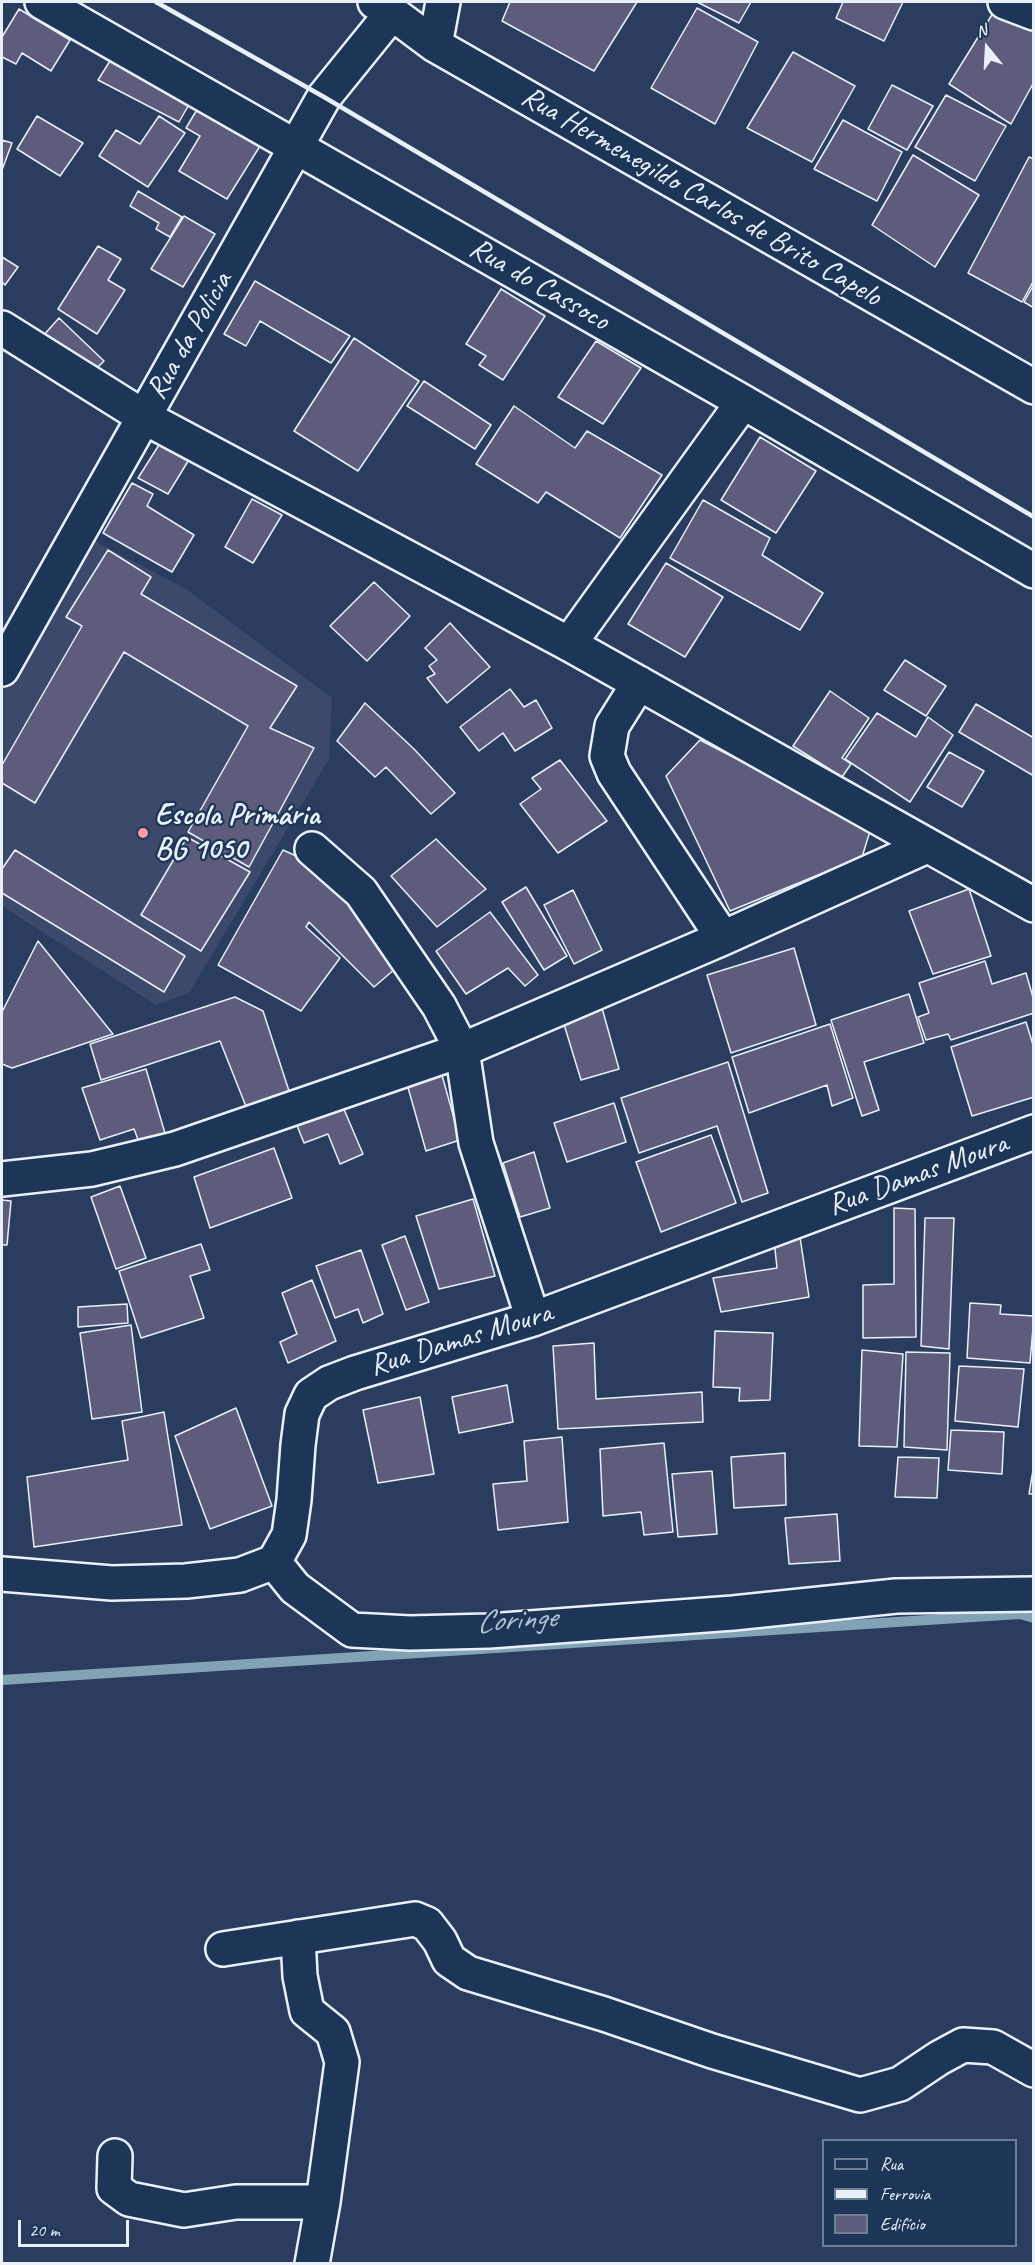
<!DOCTYPE html>
<meta charset="utf-8">
<style>
body{margin:0}
#map{position:relative;width:1035px;height:2265px;overflow:hidden;background:#2a3d5e;font-family:Caveat,sans-serif}
canvas{display:block}
.frame{position:absolute;inset:0;border:3px solid #e8f1f8;pointer-events:none}
.legend{position:absolute;left:822px;top:2139px;width:195px;height:108px;box-sizing:border-box;background:#1d3557;border:2px solid #6e8097;margin:0;padding:8px 10px;list-style:none;font-size:18px;color:#e8f1f8}
.legend li{display:flex;align-items:center;gap:12px;height:30px}
.legend b{width:30px;border:2px solid #6e8097}
.north{position:absolute;left:957px;top:18px;width:60px;height:60px;-webkit-text-stroke:4px #1d3557;paint-order:stroke;rotate:342deg;font-size:16px;font-weight:700;line-height:24px;text-align:center;color:#e8f1f8}
.north::after{content:'';display:block;margin:auto;width:21px;height:27px;background:#e8f1f8;clip-path:polygon(50% 0,100% 100%,50% 72%,0 100%)}
.scale{position:absolute;left:18px;top:2220px;width:111px;height:27px;box-sizing:border-box;border:3px solid #e8f1f8;border-top:0;padding-left:8px;font-size:18px;line-height:21px;white-space:nowrap;color:#e8f1f8;-webkit-text-stroke:4px #1d3557;paint-order:stroke}
</style>
<div id="map">
<canvas width="1035" height="2265"></canvas>
<div class="frame"></div>
<ul class="legend">
<li><b style="height:8px;background:#1d3557"></b>Rua</li>
<li><b style="height:8px;background:#e8f1f8"></b>Ferrovia</li>
<li><b style="height:16px;background:#5d5c7c"></b>Edifício</li>
</ul>
<div class="north">N</div>
<div class="scale">20 m</div>
</div>
<script>
const ctx = document.querySelector('canvas').getContext('2d');
ctx.lineJoin = 'round';
function paint(path, color) {
  ctx.fillStyle = color;
  ctx.fill(path, 'evenodd');
}
function shape(rows) {
  const path = new Path2D();
  for (const r of rows) {
    path.moveTo(r[0], r[1]);
    for (let i = 2; i < r.length; i += 2) path.lineTo(r[i], r[i + 1]);
  }
  return path;
}
function strokePath(path, color, width, dash) {
  ctx.strokeStyle = color;
  ctx.lineWidth = width;
  ctx.lineCap = dash ? 'butt' : 'round';
  ctx.setLineDash(dash || []);
  ctx.stroke(path);
}
function label(font, color, halo, rows, align = 'center') {
  ctx.font = font + ' Caveat,sans-serif';
  ctx.lineWidth = 4.5;
  ctx.setLineDash([]);
  ctx.textBaseline = 'middle';
  ctx.strokeStyle = halo;
  ctx.fillStyle = color;
  for (const [text, x, y, turn = 0] of rows) {
    ctx.save();
    ctx.translate(x, y);
    ctx.rotate((+turn || 0) * Math.PI / 180);
    ctx.textAlign = isNaN(turn) ? turn : align;
    if (halo) ctx.strokeText(text, 0, 0);
    ctx.fillText(text, 0, 0);
    ctx.restore();
  }
}
paint(shape([
 [79,533,186,589,332,698,329,759,189,993,156,1005,2,906,2,669]
]), '#3c496a');
strokePath(shape([
 [2,1680,1020,1614,1034,1618]
]), '#84a2b5', 10);
const building = shape([
 [510,2,637,2,594,71,502,21,510,2],
 [697,2,751,2,739,23,697,2],
 [843,2,903,2,884,41,836,18,843,2],
 [998,5,1034,22,1034,82,1011,124,949,84,998,5],
 [697,8,758,42,715,124,651,88,697,8],
 [19,9,70,40,51,71,22,53,16,64,2,57,2,37,19,9],
 [793,52,855,86,812,162,747,128,793,52],
 [110,61,191,101,179,122,98,80,110,61],
 [892,85,933,106,907,150,868,129,892,85],
 [946,95,1006,126,975,181,915,147,946,95],
 [198,108,260,146,227,199,179,171,200,136,186,128,198,108],
 [37,116,83,143,60,176,17,149,37,116],
 [159,116,185,133,148,187,99,156,116,130,140,144,159,116],
 [843,120,902,152,877,201,814,169,843,120],
 [2,140,12,143,2,170,2,140],
 [913,155,979,195,935,267,872,225,913,155],
 [1029,157,1034,159,1034,280,1022,302,968,273,1029,157],
 [138,191,182,217,170,237,156,229,159,223,130,206,138,191],
 [184,216,215,234,183,287,151,269,184,216],
 [98,246,121,259,108,280,125,290,97,334,58,309,98,246],
 [2,257,18,267,5,285,2,282,2,257],
 [255,281,350,336,331,363,260,321,246,346,224,334,255,281],
 [1034,284,1034,308,1024,302,1034,284],
 [501,289,545,316,503,380,479,365,486,356,466,344,501,289],
 [59,318,104,361,87,378,42,337,59,318],
 [354,338,419,381,358,471,294,431,354,338],
 [596,341,641,368,603,424,558,397,596,341],
 [424,381,491,425,475,449,407,406,424,381],
 [514,406,575,448,587,431,662,475,620,538,546,492,538,503,476,464,514,406],
 [164,437,193,453,168,494,138,478,164,437],
 [760,437,816,471,776,533,721,500,760,437],
 [132,483,153,494,147,506,194,535,172,572,103,533,132,483],
 [252,499,282,515,253,563,225,547,252,499],
 [703,500,770,538,762,555,823,593,800,630,670,558,703,500],
 [108,550,151,577,141,594,297,686,270,728,314,748,249,867,188,832,248,726,124,652,35,803,2,783,2,765,82,626,66,617,108,550],
 [666,563,723,597,685,657,628,624,666,563],
 [374,582,410,616,367,661,330,626,374,582],
 [450,623,490,667,447,703,427,678,435,674,429,666,437,660,425,648,450,623],
 [905,660,946,686,926,716,884,690,905,660],
 [510,689,524,707,536,700,552,728,515,751,503,733,479,751,460,727,510,689],
 [830,691,869,718,842,758,851,764,842,777,793,746,830,691],
 [365,703,414,749,455,793,431,814,386,767,375,777,337,741,365,703],
 [976,704,1034,738,1034,776,959,732,976,704],
 [877,713,916,737,928,717,953,735,910,802,845,759,877,713],
 [700,740,871,828,862,857,730,911,666,776,700,740],
 [949,752,984,771,962,807,927,787,949,752],
 [560,760,607,821,558,853,520,804,541,789,532,778,560,760],
 [187,837,250,872,201,951,141,915,187,837],
 [436,839,486,889,437,927,391,876,436,839],
 [15,850,185,956,164,992,2,893,2,869,15,850],
 [283,850,316,865,403,962,374,987,309,922,306,927,340,958,301,1011,218,965,283,850],
 [526,887,567,956,544,970,502,902,526,887],
 [969,889,991,956,933,974,909,911,969,889],
 [573,890,602,950,574,964,544,905,573,890],
 [490,912,538,975,525,986,508,968,466,994,436,951,490,912],
 [38,941,113,1034,12,1068,2,1064,2,1012,38,941],
 [794,948,816,1025,731,1053,707,975,794,948],
 [985,961,992,984,1026,973,1034,1001,1034,1013,951,1040,948,1034,926,1040,918,1017,929,1013,919,983,985,961],
 [909,994,924,1043,864,1062,879,1110,862,1116,831,1020,909,994],
 [235,997,263,1011,290,1094,247,1109,220,1041,101,1080,90,1044,235,997],
 [602,1008,619,1069,581,1080,563,1021,602,1008],
 [1026,1022,1034,1048,1034,1097,972,1116,951,1047,1026,1022],
 [830,1024,853,1098,832,1106,827,1085,749,1113,732,1057,830,1024],
 [728,1062,768,1193,742,1202,717,1126,639,1153,621,1098,728,1062],
 [440,1068,460,1140,426,1151,405,1077,440,1068],
 [146,1069,167,1140,142,1150,134,1129,100,1140,82,1088,146,1069],
 [340,1100,363,1154,340,1164,328,1134,304,1143,294,1118,340,1100],
 [614,1103,626,1142,567,1162,554,1123,614,1103],
 [711,1135,736,1203,661,1232,636,1162,711,1135],
 [274,1148,292,1198,210,1228,194,1177,274,1148],
 [534,1152,550,1208,520,1217,503,1163,534,1152],
 [120,1186,146,1258,116,1269,91,1197,120,1186],
 [473,1199,495,1276,439,1289,416,1216,473,1199],
 [2,1200,11,1201,7,1245,2,1245,2,1200],
 [894,1208,915,1209,916,1337,863,1338,863,1285,894,1284,894,1208],
 [925,1218,954,1218,949,1349,921,1346,925,1218],
 [405,1236,429,1302,406,1310,382,1245,405,1236],
 [800,1237,809,1297,721,1312,713,1278,777,1268,774,1240,800,1237],
 [201,1244,210,1270,190,1276,204,1318,141,1338,119,1271,201,1244],
 [361,1250,383,1314,363,1323,358,1309,335,1318,316,1266,361,1250],
 [312,1280,336,1341,288,1363,280,1342,297,1334,282,1293,312,1280],
 [970,1303,1001,1305,1000,1314,1034,1316,1030,1363,967,1358,970,1303],
 [127,1304,128,1323,78,1327,78,1307,127,1304],
 [131,1325,142,1412,92,1419,80,1333,131,1325],
 [715,1331,773,1333,770,1400,739,1401,740,1388,713,1387,715,1331],
 [594,1343,596,1399,702,1392,703,1422,558,1429,553,1346,594,1343],
 [862,1350,903,1354,897,1447,859,1446,862,1350],
 [906,1352,950,1353,947,1450,904,1447,906,1352],
 [959,1366,1024,1369,1018,1427,955,1421,959,1366],
 [507,1385,513,1422,459,1433,452,1397,507,1385],
 [420,1397,434,1474,378,1483,363,1410,420,1397],
 [236,1408,272,1506,210,1529,175,1436,236,1408],
 [164,1412,182,1525,34,1547,27,1477,128,1460,122,1421,164,1412],
 [951,1430,1004,1432,1002,1474,948,1470,951,1430],
 [562,1437,568,1522,498,1530,493,1484,527,1481,524,1441,562,1437],
 [664,1443,673,1532,644,1535,641,1512,603,1516,600,1449,664,1443],
 [785,1453,786,1505,734,1508,731,1457,785,1453],
 [898,1457,939,1458,937,1498,895,1497,898,1457],
 [1034,1464,1034,1494,1029,1494,1034,1464],
 [712,1471,717,1534,678,1537,672,1474,712,1471],
 [837,1514,840,1561,789,1564,785,1518,837,1514]
]);
paint(building, '#5d5c7c');
strokePath(building, '#e8f1f8', 1.5);
const minor = shape([
 [42,2,743,402,1034,571],
 [375,2,392,13,435,45,1034,387],
 [1005,2,1034,13],
 [435,45,443,2],
 [2,328,144,417,569,644,1034,905],
 [569,644,743,402],
 [2,669,324,97,392,13],
 [639,683,612,726,607,756,614,773,723,938],
 [312,849,361,892,439,1006,462,1050,476,1143,533,1319],
 [2,1179,92,1169,175,1149,462,1050,723,938,927,846],
 [274,1562,295,1588,352,1630,410,1633,489,1631,733,1613,896,1596,1034,1594],
 [2,1574,112,1583,186,1581,240,1575,274,1562,289,1535,294,1500,298,1445,302,1414,311,1395,329,1383,355,1373,533,1319,1034,1132],
 [298,1937,300,1976,307,2011,333,2032,342,2062,323,2202,312,2264],
 [223,1949,415,1919,427,1924,440,1941,449,1960,468,1973,604,2014,712,2051,860,2095,900,2084,939,2058,963,2045,993,2047,1034,2070],
 [115,2156,114,2188,129,2199,184,2210,236,2202,323,2202]
]);
strokePath(minor, '#e8f1f8', 38);
strokePath(minor, '#1d3557', 33);
strokePath(shape([
 [156,2,324,97,1034,517]
]), '#e8f1f8', 4.5);
for (const [x, y, r, color] of [
 [143,833,6,"#ff9aa2"]
]) {
  const dot = new Path2D();
  dot.arc(x, y, r, 0, 2 * Math.PI);
  ctx.fillStyle = color;
  ctx.fill(dot);
  strokePath(dot, '#1d3557', 2);
}
label('30px', '#e8f1f8', '#1d3557', [
 ["Rua Hermenegildo Carlos de Brito Capelo",701,197,30],
 ["Rua do Cassoco",539,285,30],
 ["Rua da Policia",190,336,-60],
 ["Rua Damas Moura",918,1175,-20],
 ["Rua Damas Moura",461,1340,-17]
]);
label('bold 30px', '#e8f1f8', '#1d3557', [
 ["Escola Primária",155,816],
 ["BG 1050",155,850]
], 'left');
label('italic 32px', '#aec3d1', '#1d3557', [
 ["Coringe",516,1621,-4]
]);
</script>
